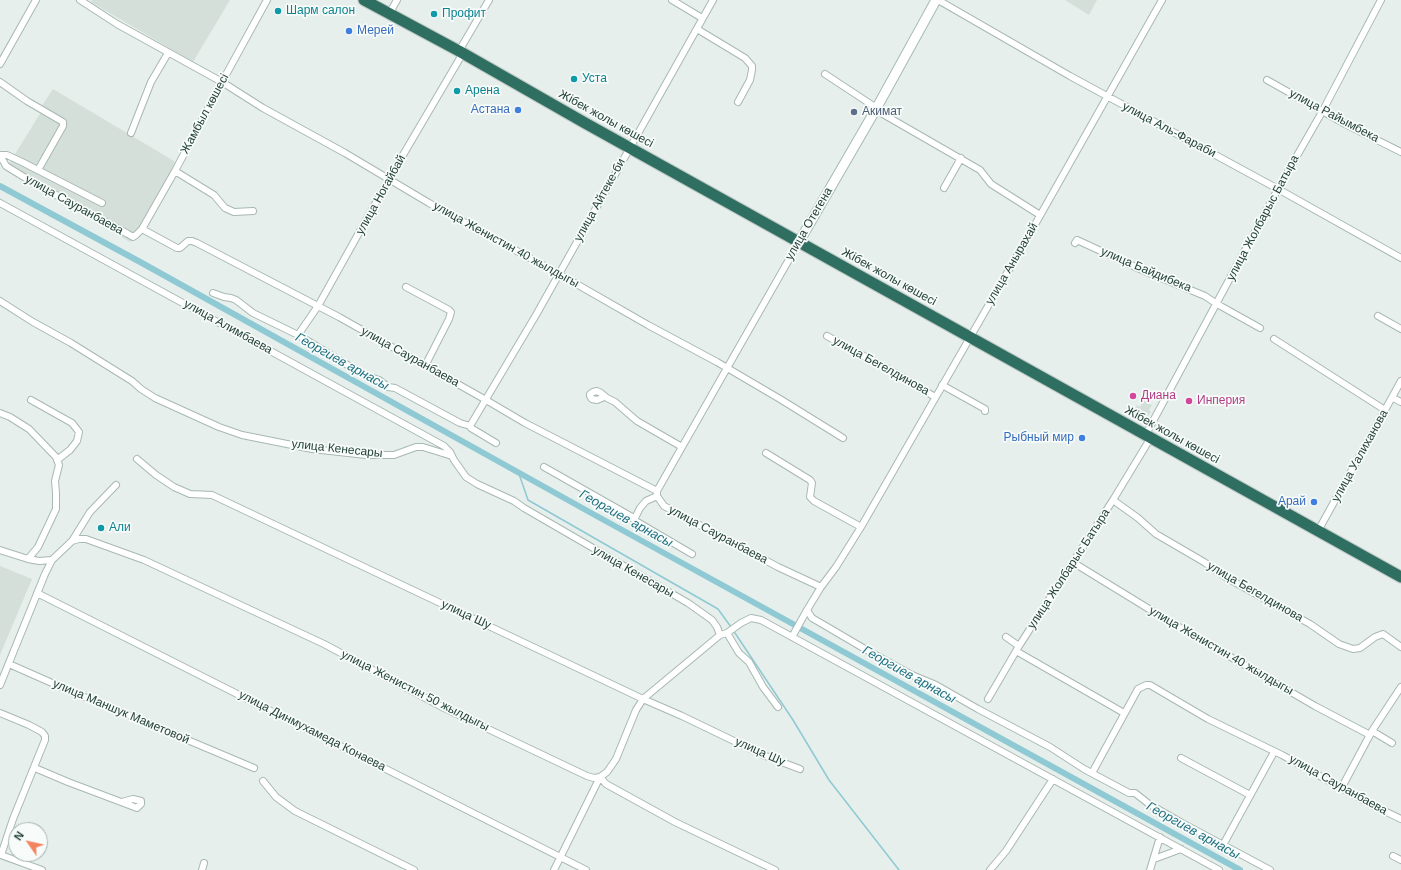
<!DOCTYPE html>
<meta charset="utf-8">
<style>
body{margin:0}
#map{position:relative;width:1401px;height:870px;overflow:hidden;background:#e6efeb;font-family:Helvetica,sans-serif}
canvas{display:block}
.north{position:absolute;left:8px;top:822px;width:40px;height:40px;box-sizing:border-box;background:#f7fbf9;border:1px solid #a3b1ad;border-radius:50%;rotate:304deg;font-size:11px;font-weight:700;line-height:16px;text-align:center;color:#24423a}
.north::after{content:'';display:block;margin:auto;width:14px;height:18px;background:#f4845f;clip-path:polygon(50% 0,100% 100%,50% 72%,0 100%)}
</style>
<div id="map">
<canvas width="1401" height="870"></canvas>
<div class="north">N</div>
</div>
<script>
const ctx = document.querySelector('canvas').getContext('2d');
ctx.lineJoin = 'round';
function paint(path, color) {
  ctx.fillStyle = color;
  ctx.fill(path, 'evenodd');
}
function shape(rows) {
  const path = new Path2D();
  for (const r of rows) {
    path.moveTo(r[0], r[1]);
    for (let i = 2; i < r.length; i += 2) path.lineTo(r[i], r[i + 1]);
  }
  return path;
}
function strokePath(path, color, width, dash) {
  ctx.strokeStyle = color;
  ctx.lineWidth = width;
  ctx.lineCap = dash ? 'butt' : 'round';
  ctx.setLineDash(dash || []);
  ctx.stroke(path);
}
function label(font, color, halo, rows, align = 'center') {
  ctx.font = font + ' Helvetica,sans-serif';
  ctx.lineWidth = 3.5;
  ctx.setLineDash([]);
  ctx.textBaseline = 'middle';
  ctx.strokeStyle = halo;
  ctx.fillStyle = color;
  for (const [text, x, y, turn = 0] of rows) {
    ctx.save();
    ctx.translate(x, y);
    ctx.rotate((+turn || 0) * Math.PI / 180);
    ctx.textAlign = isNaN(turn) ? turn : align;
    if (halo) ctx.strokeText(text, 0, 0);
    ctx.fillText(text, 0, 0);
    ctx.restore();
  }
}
paint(shape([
 [92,0,230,0,193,62,91,2],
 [1065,0,1097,0,1089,15],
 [53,89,174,161,176,166,130,242,7,167,41,112,39,110],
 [1143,400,1152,405,1149,410,1151,412,1146,418,1134,410,1137,405,1140,407],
 [0,566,32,579,0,655]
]), '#d4dfda');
strokePath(shape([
 [518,471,528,500,718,609,731,627],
 [733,630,793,720,829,780,899,870]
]), '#8ec9d4', 1.5);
strokePath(shape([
 [0,186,142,263,593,514,1240,870]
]), '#8ec9d4', 6);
const street = shape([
 [80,0,117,24,222,82,263,108,345,153,429,203,559,274,648,325,717,362,780,399,843,438],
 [672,0,702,18],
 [938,0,1070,76,1278,189,1401,258],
 [389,14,397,0],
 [697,29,745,58,752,66,752,70,750,80,738,102],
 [459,51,489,0],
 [0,64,36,0],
 [825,74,872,105,881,113,980,170,991,184,1040,215],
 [1267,80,1345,124,1401,152],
 [0,82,27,101,63,122,63,126,38,170],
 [131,133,151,82,168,53],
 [0,155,6,166,32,182,128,234,133,237,136,235,142,229,175,171,222,82,267,0],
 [0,155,7,155,22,162,102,203],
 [175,171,214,195,225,208,234,212,253,211],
 [944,188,961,158],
 [0,203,444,446,450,452,454,460,466,477,477,484,514,501,524,508,688,603,712,620,717,627,720,635],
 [142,229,177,248,180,248,188,241,192,241,197,243,339,317,486,400,525,423,657,491],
 [799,242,682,447,657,491,657,496,664,506,778,567,821,587],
 [1075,243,1077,240,1142,270,1205,296,1217,304,1260,328],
 [406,287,449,310,451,312,449,319,425,366],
 [213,293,224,297,231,298,236,300,253,313,298,335,364,375,379,380,388,387,395,388,460,423,470,426],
 [0,301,33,322,71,343,132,381,141,389,155,398,219,427,242,435,312,449,366,455,394,455,416,447,423,447,452,456],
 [1378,316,1401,329],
 [298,335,318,306,393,172,463,53],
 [827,336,899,375,935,397],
 [1274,339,1385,410],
 [942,385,985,409,985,411],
 [603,395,602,398,597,400,592,399,590,396,590,394,593,392,597,391,601,393,607,398,615,402,637,421,682,447],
 [1393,398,1401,402],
 [31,400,72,423,79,432,77,441,70,450,57,460],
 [0,413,10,417,29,429,56,457,59,465,55,481,56,493,56,509,38,547,28,559],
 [1145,436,1278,189,1322,112,1381,0],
 [496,443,471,428,470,426,536,315,713,0],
 [766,453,810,480,812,483,810,497,814,501,861,527],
 [137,459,156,475,174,487,190,494,212,495,643,699,682,716,763,755,800,769],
 [544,467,634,518],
 [657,496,646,501,640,508,634,520,692,554],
 [1113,500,1138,518,1156,534,1204,562,1227,578,1310,624,1339,644,1353,649,1360,648,1375,637,1383,634,1401,647],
 [1318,531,1401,381],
 [72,541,90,512,116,485],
 [0,550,28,559,39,561,52,560],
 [1074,563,1167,620,1315,706,1370,735],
 [37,593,586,870],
 [807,610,812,618,819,622,870,652,912,675,936,685,978,709,1050,747,1084,769,1129,793,1135,793,1149,804,1182,823,1270,870],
 [727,633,739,653,749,662,763,687,778,707],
 [792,637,807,610,821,587,836,567,861,527,1037,221,1162,0],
 [1006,637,1019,646],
 [1016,651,1124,713],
 [9,664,77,694,133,717,254,768],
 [0,685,45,574,52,560,72,541,79,539,86,539,144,560,324,644,444,708,587,776,594,778,600,777],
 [988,699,1019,646,1113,500,1150,439],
 [0,713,29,725,42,732,45,736,45,740,13,819,1,855],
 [1372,731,1392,743],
 [1181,758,1250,795],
 [35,768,68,782,137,808,141,804,141,801,133,799,122,802],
 [1092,773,1138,689,1146,685,1150,685,1208,719,1282,755,1374,806,1401,819],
 [600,777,606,784,675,822,775,870],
 [263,781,276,797,295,811,414,870],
 [1342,787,1372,731,1401,687],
 [1223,845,1274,752],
 [1,855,42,870],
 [1393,856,1401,860],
 [1154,859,1181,849],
 [202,870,204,863],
 [554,870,600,777,607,772,616,759,636,710,643,699,720,635,727,633,741,623,751,618,761,620,1219,870],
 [990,870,1006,851,1053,779],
 [1150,870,1160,837]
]);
const secondary = shape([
 [799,242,876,109,936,0]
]);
const highway = shape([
 [364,0,459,51,585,123,1401,577]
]);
strokePath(street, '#a8b8b2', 8);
strokePath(secondary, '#a4bbb3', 11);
strokePath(highway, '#c2cac8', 13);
strokePath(street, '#fff', 6);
strokePath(secondary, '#fff', 9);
strokePath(highway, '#2f6f62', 11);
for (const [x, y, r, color] of [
 [278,11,4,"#0f9aa8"],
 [434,14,4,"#0f9aa8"],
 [349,31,4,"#3f7fe0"],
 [574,79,4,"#0f9aa8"],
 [457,91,4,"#0f9aa8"],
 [518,110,4,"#3f7fe0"],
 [854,112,4,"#5c6f8a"],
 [1133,396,4,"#d1479c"],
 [1189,401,4,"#d1479c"],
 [1082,438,4,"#3f7fe0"],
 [1314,502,4,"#3f7fe0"],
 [101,528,4,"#0f9aa8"]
]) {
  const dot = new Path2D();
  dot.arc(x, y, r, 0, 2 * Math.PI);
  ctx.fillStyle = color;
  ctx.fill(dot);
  strokePath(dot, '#f7fbf9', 1.5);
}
label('12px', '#0d838f', '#f7fbf9', [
 ["Шарм салон",286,11],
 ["Профит",442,14],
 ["Уста",582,79],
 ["Арена",465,91],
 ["Али",109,528]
], 'left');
label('12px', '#366cbe', '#f7fbf9', [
 ["Мерей",357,31,"left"],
 ["Астана",510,110],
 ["Рыбный мир",1074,438],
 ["Арай",1306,502]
], 'right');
label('12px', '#4e5e75', '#f7fbf9', [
 ["Акимат",862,112]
], 'left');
label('12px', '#24423a', '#f7fbf9', [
 ["Жамбыл көшесі",205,114,-62],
 ["улица Райымбека",1334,116,28],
 ["Жібек жолы көшесі",606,119,29],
 ["улица Аль-Фараби",1169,130,28],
 ["улица Ногайбай",381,195,-61],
 ["улица Айтеке-би",600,200,-61],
 ["улица Сауранбаева",74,205,29],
 ["улица Жолбарыс Батыра",1263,218,-62],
 ["улица Отегена",809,224,-60],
 ["улица Женистин 40 жылдыгы",506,245,29],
 ["улица Анырахай",1012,264,-60],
 ["улица Байдибека",1146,270,23],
 ["Жібек жолы көшесі",889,277,29],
 ["улица Алимбаева",228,327,29],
 ["улица Сауранбаева",410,357,29],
 ["улица Бегелдинова",881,366,29],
 ["Жібек жолы көшесі",1172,435,29],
 ["улица Кенесары",337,449,6],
 ["улица Уалиханова",1360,456,-61],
 ["улица Сауранбаева",718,535,28],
 ["улица Жолбарыс Батыра",1069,569,-57],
 ["улица Кенесары",633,572,30],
 ["улица Бегелдинова",1255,592,30],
 ["улица Шу",466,615,25],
 ["улица Женистин 40 жылдыгы",1221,651,30],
 ["улица Женистин 50 жылдыгы",415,691,27],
 ["улица Маншук Маметовой",121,712,23],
 ["улица Динмухамеда Конаева",312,731,27],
 ["улица Шу",760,752,24],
 ["улица Сауранбаева",1338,785,29]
]);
label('12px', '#b23c85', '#f7fbf9', [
 ["Диана",1141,396],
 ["Инперия",1197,401]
], 'left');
label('italic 13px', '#1c6f80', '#f7fbf9', [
 ["Георгиев арнасы",342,362,29],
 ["Георгиев арнасы",626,519,29],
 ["Георгиев арнасы",909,675,29],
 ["Георгиев арнасы",1193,831,29]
]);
</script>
